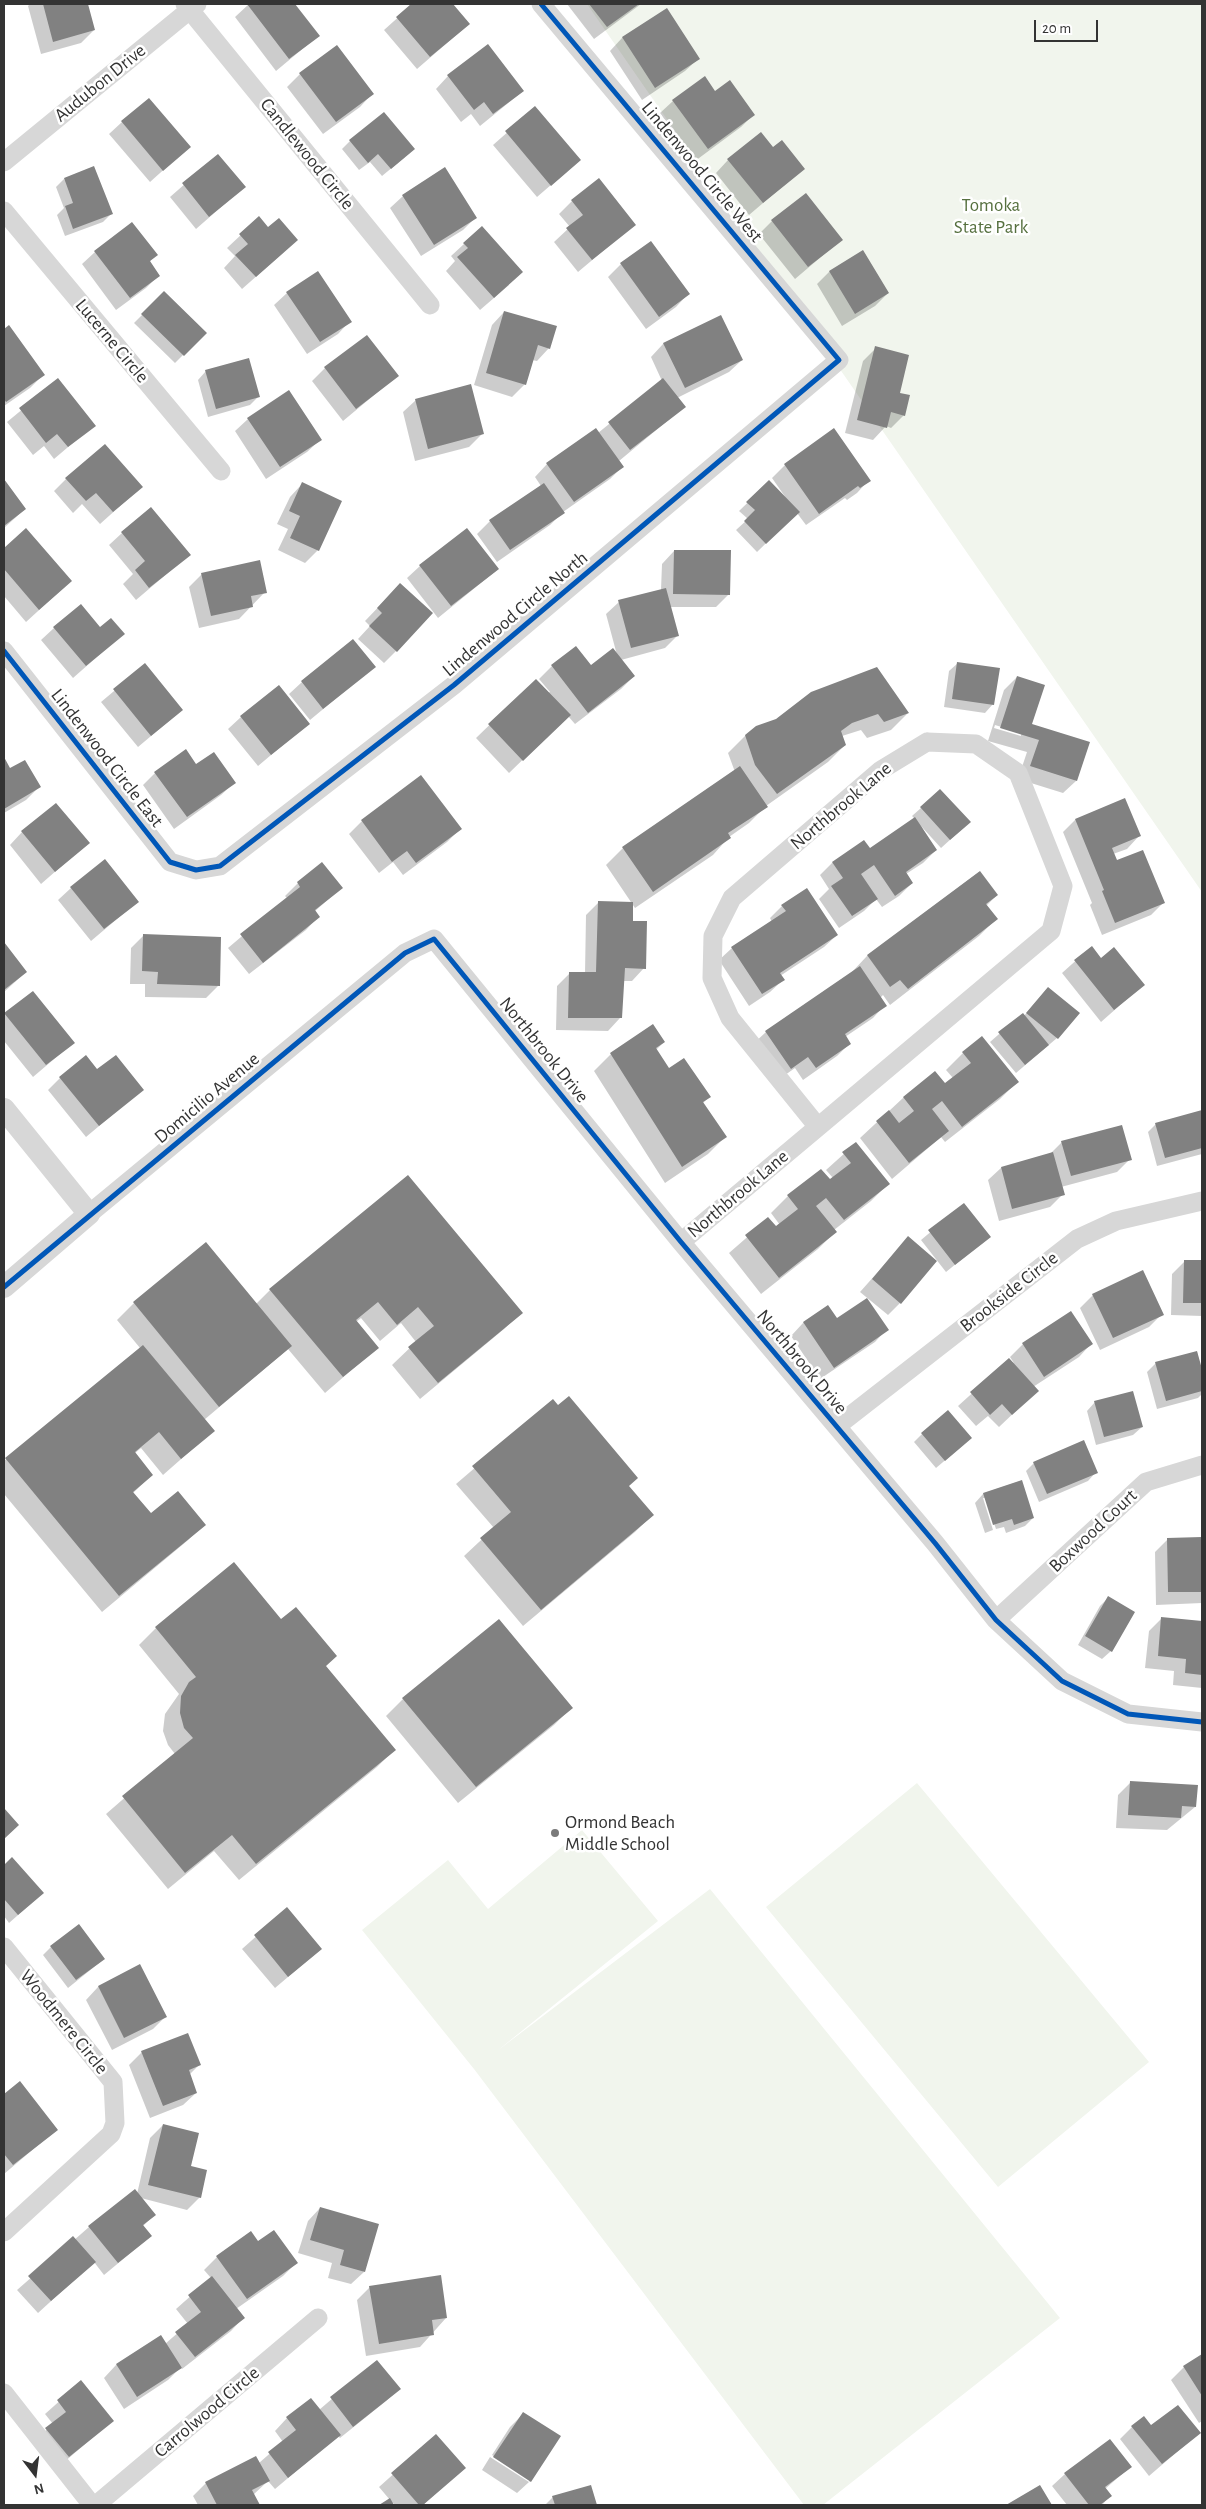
<!DOCTYPE html>
<style>
body{margin:0}
#map{position:relative;width:1206px;height:2509px;overflow:hidden;background:#fff;font-family:"Alegreya Sans",sans-serif}
canvas{display:block}
.frame{position:absolute;inset:0;border:5px solid #333;pointer-events:none}
.north{position:absolute;left:10px;top:2449px;width:50px;height:50px;-webkit-text-stroke:4px #fff;paint-order:stroke;rotate:165deg;font-size:14px;font-weight:700;line-height:20px;text-align:center;color:#333}
.north::after{content:'';display:block;margin:auto;width:18px;height:22px;background:#333;clip-path:polygon(50% 0,100% 100%,50% 72%,0 100%)}
.scale{position:absolute;left:1034px;top:20px;width:64px;height:22px;box-sizing:border-box;border:2px solid #333;border-top:0;padding-left:6px;font-size:15px;line-height:18px;white-space:nowrap;color:#333;-webkit-text-stroke:4px #fff;paint-order:stroke}
</style>
<div id="map">
<canvas width="1206" height="2509"></canvas>
<div class="frame"></div>
<div class="north">N</div>
<div class="scale">20 m</div>
</div>
<script>
const ctx = document.querySelector('canvas').getContext('2d');
ctx.lineJoin = 'round';
function paint(path, color) {
  ctx.fillStyle = color;
  ctx.fill(path, 'evenodd');
}
function shape(rows) {
  const path = new Path2D();
  for (const r of rows) {
    path.moveTo(r[0], r[1]);
    for (let i = 2; i < r.length; i += 2) path.lineTo(r[i], r[i + 1]);
  }
  return path;
}
function strokePath(path, color, width, dash) {
  ctx.strokeStyle = color;
  ctx.lineWidth = width;
  ctx.lineCap = dash ? 'butt' : 'round';
  ctx.setLineDash(dash || []);
  ctx.stroke(path);
}
function label(font, color, halo, rows, align = 'center') {
  ctx.font = font + ' "Alegreya Sans",sans-serif';
  ctx.lineWidth = 5;
  ctx.setLineDash([]);
  ctx.textBaseline = 'middle';
  ctx.strokeStyle = halo;
  ctx.fillStyle = color;
  for (const [text, x, y, turn = 0] of rows) {
    ctx.save();
    ctx.translate(x, y);
    ctx.rotate((+turn || 0) * Math.PI / 180);
    ctx.textAlign = isNaN(turn) ? turn : align;
    if (halo) ctx.strokeText(text, 0, 0);
    ctx.fillText(text, 0, 0);
    ctx.restore();
  }
}
paint(shape([
 [587,4,1202,4,1202,892],
 [917,1783,1149,2062,998,2187,766,1907],
 [582,1830,658,1921,497,2051,710,1889,1060,2318,823,2505,804,2505,474,2069,362,1930,448,1860,488,1909]
]), '#f1f5ed');
paint(shape([
 [30,4,87,4,94,30,81,43,41,54,28,6],
 [249,4,293,4,318,36,276,71,235,17],
 [413,4,451,4,469,24,417,69,384,30],
 [567,4,641,4,594,39],
 [666,10,698,59,685,71,642,100,610,51,622,38],
 [336,47,372,94,360,107,323,134,287,87,300,74],
 [448,76,523,91,480,126,471,114,461,122,436,89],
 [673,101,754,114,741,127,695,161,660,113],
 [535,108,580,160,537,197,493,145],
 [122,122,189,147,150,182,109,134],
 [350,141,405,157,382,176,370,162,359,170,342,149],
 [773,149,803,169,749,215,716,173,728,160],
 [218,155,244,187,196,229,170,197],
 [64,179,111,214,103,222,65,236,57,215,64,208,56,187],
 [403,196,475,218,463,230,421,256,390,208],
 [572,201,634,225,578,272,554,242,570,227,559,214],
 [259,218,284,252,242,289,224,268,235,256,227,248],
 [772,221,841,240,795,279,759,234],
 [650,243,688,294,676,307,646,329,608,277,621,264],
 [464,244,509,285,480,310,446,271,455,261,451,256],
 [863,251,888,293,875,306,842,326,817,284,829,272],
 [95,252,156,255,149,262,159,275,146,288,116,310,82,264],
 [164,293,205,333,175,363,134,323],
 [287,293,350,321,338,334,307,354,274,305],
 [504,312,549,348,537,361,532,360,525,384,512,397,474,385,492,325],
 [721,316,742,360,729,372,677,398,684,407,619,461,623,466,610,479,563,512,550,525,497,562,477,534,490,521,541,486,535,477,547,464,598,433,662,381,651,357,663,344],
 [9,327,43,375,30,388,4,406,4,330],
 [367,336,397,376,343,421,312,381,325,368],
 [876,348,898,394,904,415,891,428,886,426,873,440,845,433,863,361],
 [206,371,258,397,250,405,208,417,198,380],
 [58,380,94,425,54,459,44,446,33,455,7,422],
 [416,400,482,434,469,447,415,461,403,412],
 [248,419,320,440,307,452,266,479,235,431],
 [785,465,869,480,857,493,847,500,845,498,806,525,797,513,757,552,736,530,748,519,739,511,769,482,786,498,772,478],
 [66,479,128,499,100,524,82,504,73,513,54,491],
 [4,481,25,509,4,528],
 [302,484,318,550,305,563,278,550,288,529,277,524,290,497],
 [26,530,71,581,26,622,4,596,4,549],
 [122,533,189,555,136,600,123,584,133,574,109,545],
 [674,551,729,594,716,607,670,607,678,635,665,648,621,660,634,676,621,689,575,724,568,716,509,773,476,738,536,680,548,693,550,692,539,679,552,666,591,667,617,655,606,614,619,602,661,590,662,564],
 [420,566,498,569,438,618,407,578],
 [202,574,265,592,239,619,199,628,189,587],
 [388,597,396,651,384,663,358,639,370,626,365,621],
 [54,628,100,629,123,634,73,678,41,640],
 [958,663,993,704,985,713,944,707,949,671],
 [145,665,182,710,138,747,101,702],
 [374,667,310,720,289,694,302,682],
 [877,669,908,713,891,730,867,738,861,730,842,736,845,745,828,762,766,806,749,823,729,837,713,855,635,908,606,865,623,848,735,772,728,753,745,736],
 [1017,677,1031,725,1076,781,1063,793,1018,779,1027,752,988,741,1004,690],
 [995,725,1021,733,1021,736,994,728],
 [241,717,308,724,258,766,228,729],
 [4,759,10,770,39,787,26,800,4,813],
 [155,773,234,783,221,795,174,829,143,785],
 [940,791,961,830,941,848,921,826,936,850,923,863,906,874,912,883,899,896,882,907,876,899,864,911,839,928,819,899,829,889,820,875,832,863,869,850,915,819,912,816],
 [1075,820,1139,836,1127,849,1113,854,1117,862,1163,903,1151,915,1102,935,1090,905,1092,903,1063,832],
 [362,821,460,829,447,842,403,875,393,862,379,873,349,834],
 [22,832,88,843,41,884,10,845],
 [322,864,341,888,314,912,318,917,306,930,249,974,228,948,287,898,285,896,298,883],
 [979,872,997,895,986,906,996,919,979,936,890,1005,883,995,880,998,885,1005,873,1018,845,1037,849,1044,837,1056,803,1080,795,1068,778,1080,753,1044,766,1032,851,973,867,956],
 [71,888,137,902,91,941,58,900],
 [599,902,632,922,644,968,632,981,623,981,620,1018,608,1031,556,1030,557,986,570,973,585,973,586,915],
 [782,906,837,935,824,947,780,976,783,980,770,992,749,1006,719,960,732,948,772,922,770,918],
 [144,935,218,986,206,998,145,997,145,984,130,984,131,948],
 [4,944,26,972,4,992],
 [1091,947,1101,960,1143,985,1101,1022,1062,973],
 [1048,988,1057,1038,1016,1073,990,1042,1022,1014,1024,1016],
 [32,992,73,1043,33,1077,4,1041,4,1015],
 [653,1026,664,1042,656,1050,669,1070,709,1097,703,1103,725,1137,708,1154,665,1183,594,1071,611,1054],
 [963,1053,1017,1082,1000,1099,945,1142,941,1137,892,1179,860,1138,903,1098,935,1072,945,1085,953,1078,946,1070],
 [60,1078,142,1090,86,1137,48,1090],
 [1202,1111,1202,1154,1157,1166,1148,1132,1156,1124],
 [1062,1142,1130,1159,1117,1172,1061,1187,1063,1194,1050,1207,999,1221,988,1180,1001,1168,1049,1155],
 [856,1143,888,1184,871,1201,834,1230,835,1232,818,1249,761,1294,729,1253,768,1219,776,1228,780,1225,771,1213,788,1196,821,1170,830,1181,833,1178,826,1170],
 [964,1204,989,1237,946,1272,921,1240],
 [908,1238,900,1303,888,1315,860,1292],
 [206,1244,256,1304,270,1290,521,1312,504,1329,420,1399,392,1365,416,1342,401,1323,380,1341,361,1318,356,1322,377,1348,325,1393,288,1349,204,1420,213,1431,163,1475,141,1448,134,1454,152,1475,133,1493,151,1515,204,1525,187,1541,102,1612,4,1494,4,1461,140,1348,117,1320,134,1303],
 [1185,1261,1202,1261,1202,1316,1171,1315,1172,1274],
 [1093,1295,1162,1314,1149,1327,1100,1350,1080,1308],
 [828,1307,836,1320,887,1329,875,1342,820,1379,791,1336,803,1323],
 [1070,1313,1091,1344,1079,1357,1033,1387,1037,1391,999,1427,988,1416,976,1426,958,1406,1009,1360,1014,1363,1010,1357,1023,1344],
 [1197,1352,1202,1373,1202,1394,1198,1398,1157,1409,1147,1372,1156,1363],
 [553,1401,652,1515,635,1532,523,1626,464,1556,494,1528,456,1484],
 [1095,1402,1142,1427,1133,1435,1096,1445,1087,1411],
 [922,1434,962,1446,936,1468,914,1442],
 [1034,1463,1096,1472,1088,1481,1039,1502,1026,1471],
 [1021,1482,1033,1518,1025,1526,1006,1533,1004,1527,996,1529,985,1498,983,1498,993,1530,985,1533,975,1503,983,1494],
 [1202,1538,1202,1603,1156,1605,1155,1552,1168,1539],
 [234,1564,281,1621,325,1667,394,1750,377,1767,239,1880,214,1851,168,1889,106,1814,175,1754,168,1745,163,1731,165,1714,179,1694,139,1645,156,1628],
 [1108,1598,1111,1651,1102,1659,1078,1645,1100,1606],
 [1162,1618,1202,1622,1202,1688,1173,1685,1174,1671,1145,1668,1149,1631],
 [403,1699,571,1708,554,1725,458,1803,386,1716],
 [1131,1782,1195,1807,1167,1830,1116,1828,1118,1795],
 [12,1859,34,1901,9,1923,4,1916,4,1866],
 [287,1909,321,1949,275,1988,242,1949],
 [51,1947,104,1959,68,1988,43,1955],
 [140,1966,166,2016,153,2029,112,2050,86,2000,98,1987],
 [142,2052,199,2065,189,2075,196,2093,183,2105,150,2118,129,2065],
 [19,2083,57,2129,4,2174,4,2095],
 [163,2125,190,2167,200,2197,187,2210,141,2198,154,2215,143,2226,151,2236,104,2275,94,2262,38,2313,17,2290,89,2227,135,2191,137,2194,150,2138],
 [320,2208,364,2272,351,2284,328,2278,332,2263,298,2253,308,2221],
 [258,2243,296,2263,283,2276,236,2309,243,2318,231,2331,182,2369,181,2367,168,2380,124,2409,104,2378,116,2365,161,2337,165,2344,188,2324,176,2309,211,2278,204,2270,217,2257],
 [370,2287,446,2318,420,2347,366,2356,357,2300],
 [1202,2355,1202,2421,1199,2423,1171,2380,1184,2367],
 [376,2361,399,2389,386,2401,340,2438,338,2436,275,2489,268,2481,253,2495,258,2505,198,2505,193,2496,206,2483,259,2463,283,2442,275,2431,287,2418,319,2410],
 [81,2382,112,2421,56,2469,34,2441,53,2424,45,2414],
 [523,2414,530,2481,529,2482,529,2479,492,2455,510,2427],
 [1132,2427,1199,2433,1149,2476,1120,2439],
 [436,2436,464,2468,423,2505,395,2505,393,2503,393,2505,381,2505,390,2500,379,2487],
 [490,2457,529,2482,517,2493,482,2470],
 [1130,2467,1105,2489,1110,2496,1102,2505,1067,2505,1052,2486,1065,2474],
 [590,2487,595,2505,545,2505,553,2497]
]), '#0003');
paint(shape([
 [43,4,88,4,95,30,53,42],
 [247,4,295,4,320,36,289,59],
 [411,4,453,4,470,24,430,57,396,17],
 [589,4,639,4,607,27],
 [667,8,700,59,655,88,622,37],
 [488,44,524,91,493,114,484,102,474,110,447,75],
 [337,45,374,94,336,122,299,73],
 [705,76,715,91,730,80,755,115,708,149,672,100],
 [149,98,191,147,163,171,121,121],
 [535,106,581,160,551,186,505,131],
 [384,112,415,149,391,169,378,154,368,163,349,140],
 [761,132,773,147,782,140,805,169,763,203,727,159],
 [218,154,246,187,209,217,182,183],
 [94,166,113,214,73,229,65,206,73,203,64,178],
 [445,167,477,218,434,245,402,195],
 [599,178,636,225,592,260,566,228,583,215,571,200],
 [806,193,843,240,808,267,771,220],
 [259,216,268,227,279,218,298,240,256,277,235,255,248,244,239,234],
 [132,222,158,255,150,261,160,276,130,298,94,251],
 [482,226,523,272,494,298,457,257,468,248,463,243],
 [651,241,690,294,659,317,620,263],
 [863,250,889,293,855,314,829,271],
 [318,271,352,322,320,342,286,292],
 [164,291,207,333,184,356,141,314],
 [504,311,557,326,550,349,538,345,526,385,486,373],
 [721,315,743,360,685,388,663,343],
 [9,325,45,375,6,402,4,399,4,329],
 [367,335,399,376,356,409,324,367],
 [875,346,909,355,900,393,910,395,905,416,891,412,887,428,857,420],
 [249,358,260,397,216,409,205,370],
 [58,378,96,426,68,447,57,434,46,443,19,408],
 [663,378,686,407,630,450,608,422],
 [471,384,484,434,428,449,415,399],
 [289,390,322,440,280,467,247,418],
 [596,428,624,467,574,502,546,463],
 [834,428,871,481,860,488,858,486,819,514,784,464],
 [105,444,143,487,113,512,96,493,86,501,65,478],
 [4,479,26,509,4,526],
 [769,480,800,512,766,544,744,521,755,510,746,502],
 [302,482,342,501,319,551,290,538,300,516,289,511],
 [544,483,565,513,510,550,489,520],
 [151,507,191,555,149,588,135,570,145,561,121,532],
 [26,528,72,581,39,610,4,569,4,548],
 [467,528,499,569,451,606,419,565],
 [674,550,731,550,730,595,673,594],
 [260,560,267,593,251,596,253,607,211,616,201,573],
 [400,583,433,613,397,652,369,626,382,613,377,608],
 [666,588,679,636,631,648,618,600],
 [81,604,100,627,111,618,125,634,86,666,53,627],
 [353,639,376,667,323,709,301,681],
 [576,646,591,665,613,648,635,676,588,713,551,665],
 [957,662,1000,668,994,705,952,699],
 [145,663,183,710,151,736,113,689],
 [877,667,909,713,884,722,878,714,852,723,841,731,846,745,777,794,755,765,745,735,756,726,776,719,811,692],
 [1017,676,1045,685,1032,724,1090,742,1077,781,1030,766,1039,740,1000,728],
 [536,679,571,715,523,761,488,724],
 [279,685,310,724,271,755,240,716],
 [186,749,196,764,214,752,236,783,187,817,154,772],
 [4,757,10,768,25,760,41,787,4,809],
 [740,766,768,807,728,833,731,838,653,892,622,847],
 [421,775,462,829,416,863,407,851,392,862,361,820],
 [940,789,971,822,950,840,920,807],
 [1125,798,1141,836,1112,848,1117,860,1143,850,1165,903,1115,923,1102,891,1104,890,1075,819],
 [56,803,90,843,55,872,21,831],
 [915,817,937,850,906,872,913,883,895,896,874,865,861,874,878,899,852,916,831,886,843,878,832,862,864,840,870,848],
 [105,859,139,902,104,929,70,887],
 [322,862,343,888,315,910,320,917,263,963,240,934,300,887,297,882],
 [980,871,998,895,986,904,998,919,908,989,900,980,890,987,867,955],
 [807,888,838,935,780,973,785,980,762,994,731,947,786,911,781,905],
 [598,901,633,902,633,921,647,921,646,969,625,968,622,1018,568,1018,569,972,596,972],
 [143,934,221,937,220,986,157,984,158,972,142,971],
 [4,942,27,972,4,990],
 [1092,946,1101,958,1114,947,1145,985,1114,1010,1074,960],
 [860,966,887,1006,845,1034,851,1044,816,1068,808,1057,791,1069,765,1031],
 [1048,987,1080,1013,1058,1039,1026,1013],
 [33,991,75,1043,46,1065,4,1013],
 [1023,1013,1049,1045,1025,1065,998,1032],
 [653,1024,665,1042,656,1048,669,1068,684,1058,711,1097,703,1102,727,1137,682,1167,610,1053],
 [982,1036,1019,1082,962,1127,942,1101,932,1109,949,1131,909,1163,876,1121,889,1110,899,1123,914,1111,903,1097,935,1071,945,1083,971,1063,962,1052],
 [86,1055,97,1069,116,1055,144,1090,99,1126,59,1077],
 [1202,1110,1202,1148,1165,1158,1155,1123],
 [1122,1125,1132,1160,1071,1176,1061,1141],
 [856,1142,890,1184,844,1220,826,1198,816,1206,837,1232,779,1278,745,1235,768,1217,776,1226,798,1209,787,1195,821,1169,830,1179,851,1163,842,1152],
 [1053,1152,1065,1195,1012,1209,1001,1167],
 [408,1175,523,1313,438,1383,408,1347,434,1326,418,1307,397,1325,378,1302,356,1320,379,1348,343,1377,269,1289],
 [964,1203,991,1237,955,1265,928,1230],
 [908,1236,937,1261,901,1304,872,1279],
 [206,1242,292,1346,219,1407,133,1302],
 [1184,1260,1202,1260,1202,1303,1183,1303],
 [1143,1270,1164,1315,1113,1338,1092,1294],
 [867,1298,889,1330,834,1368,803,1322,828,1305,837,1318],
 [1071,1311,1093,1344,1044,1377,1022,1343],
 [143,1345,215,1431,181,1459,159,1432,135,1452,153,1475,133,1492,151,1513,178,1491,206,1525,119,1596,5,1458],
 [1197,1351,1202,1369,1202,1391,1166,1401,1155,1362],
 [1009,1358,1039,1391,1012,1415,1002,1404,990,1415,970,1392],
 [1133,1391,1143,1427,1104,1437,1094,1401],
 [569,1396,638,1478,629,1486,654,1515,541,1610,480,1538,511,1512,472,1466,553,1399,558,1405],
 [948,1410,972,1438,945,1461,921,1433],
 [1084,1440,1098,1473,1047,1494,1033,1462],
 [1022,1480,1034,1518,1014,1525,1012,1519,993,1525,983,1493],
 [1202,1537,1202,1592,1168,1592,1167,1538],
 [234,1562,281,1619,296,1607,337,1656,326,1666,396,1750,256,1864,232,1835,185,1873,122,1796,193,1738,184,1728,180,1713,181,1696,189,1682,196,1677,155,1627],
 [1108,1596,1135,1612,1112,1652,1085,1636],
 [1161,1617,1202,1621,1202,1675,1185,1673,1186,1659,1158,1656],
 [499,1619,573,1708,476,1787,402,1698],
 [1130,1781,1198,1785,1196,1807,1182,1806,1181,1818,1128,1815],
 [4,1808,19,1825,4,1839],
 [12,1857,44,1893,18,1915,4,1899,4,1865],
 [287,1907,322,1949,288,1977,254,1935],
 [79,1924,105,1959,76,1980,50,1946],
 [140,1964,167,2017,124,2038,98,1986],
 [188,2033,201,2065,189,2070,197,2093,163,2106,141,2051],
 [20,2081,58,2130,13,2165,4,2154,4,2094],
 [163,2124,199,2133,191,2166,207,2170,201,2198,148,2185],
 [135,2189,156,2215,143,2225,152,2236,118,2263,88,2226],
 [320,2207,379,2224,365,2272,340,2265,344,2250,310,2240],
 [274,2230,298,2263,247,2299,216,2256,251,2231,258,2241],
 [73,2236,96,2262,51,2301,28,2276],
 [441,2275,447,2318,432,2320,434,2335,379,2344,369,2286],
 [212,2276,245,2318,195,2357,175,2332,201,2312,188,2295],
 [161,2335,182,2368,137,2397,116,2364],
 [1202,2354,1202,2396,1183,2366],
 [377,2360,401,2389,353,2427,330,2397],
 [81,2380,114,2421,69,2457,45,2428,66,2412,57,2400],
 [311,2398,341,2435,288,2478,268,2452,296,2430,286,2417],
 [1178,2405,1201,2433,1162,2464,1131,2426,1144,2416,1151,2425],
 [523,2412,561,2436,531,2482,493,2457],
 [436,2434,466,2468,423,2505,419,2505,391,2473],
 [1110,2439,1132,2467,1105,2487,1112,2496,1100,2505,1089,2505,1064,2473],
 [256,2456,270,2481,252,2490,260,2505,217,2505,205,2482],
 [591,2485,597,2505,555,2505,552,2496],
 [1040,2485,1052,2505,1006,2505],
 [390,2498,394,2505,379,2505]
]), '#818181');
strokePath(shape([
 [185,4,430,305],
 [4,162,197,4],
 [4,211,221,471],
 [4,651,170,862,196,870,220,866,454,685,839,360,541,4],
 [927,742,976,744,1018,773,1063,886,1051,931,818,1127,730,1018,712,978,713,936,732,898,881,770,927,742],
 [89,1214,405,953,434,939,681,1242,935,1543,996,1620,1062,1681,1128,1714,1202,1722],
 [681,1242,818,1127],
 [837,1426,1077,1239,1116,1221,1202,1201],
 [996,1620,1146,1482,1202,1465],
 [4,1947,113,2082,115,2123,111,2134,4,2232],
 [4,2393,92,2505],
 [96,2505,318,2318]
]), '#d7d7d7', 19);
strokePath(shape([
 [4,1109,89,1214,4,1287]
]), '#d7d7d7', 22);
strokePath(shape([
 [4,651,170,862,196,870,220,866,454,685,839,360,541,4],
 [4,1287,405,953,434,939,681,1242,935,1543,996,1620,1062,1681,1128,1714,1202,1722]
]), '#0057b8', 5);
for (const [x, y, r, color] of [
 [555,1833,5,"#7a7a7a"]
]) {
  const dot = new Path2D();
  dot.arc(x, y, r, 0, 2 * Math.PI);
  ctx.fillStyle = color;
  ctx.fill(dot);
  strokePath(dot, '#fff', 2);
}
label('19px', '#333', '#fff', [
 ["Audubon Drive",100,83,-39],
 ["Candlewood Circle",307,154,51],
 ["Lindenwood Circle West",702,172,50],
 ["Lucerne Circle",112,341,50],
 ["Lindenwood Circle North",515,614,-40],
 ["Lindenwood Circle East",107,758,52],
 ["Northbrook Lane",841,806,-40],
 ["Northbrook Drive",544,1050,51],
 ["Domicilio Avenue",207,1098,-40],
 ["Northbrook Lane",738,1194,-40],
 ["Brookside Circle",1009,1292,-38],
 ["Northbrook Drive",802,1362,50],
 ["Boxwood Court",1093,1531,-43],
 ["Woodmere Circle",64,2022,51],
 ["Carrolwood Circle",207,2412,-40]
]);
label('19px', '#56703f', '#fff', [
 ["Tomoka",991,205],
 ["State Park",991,227]
]);
label('19px', '#333', '#fff', [
 ["Ormond Beach",565,1822],
 ["Middle School",565,1844]
], 'left');
</script>
